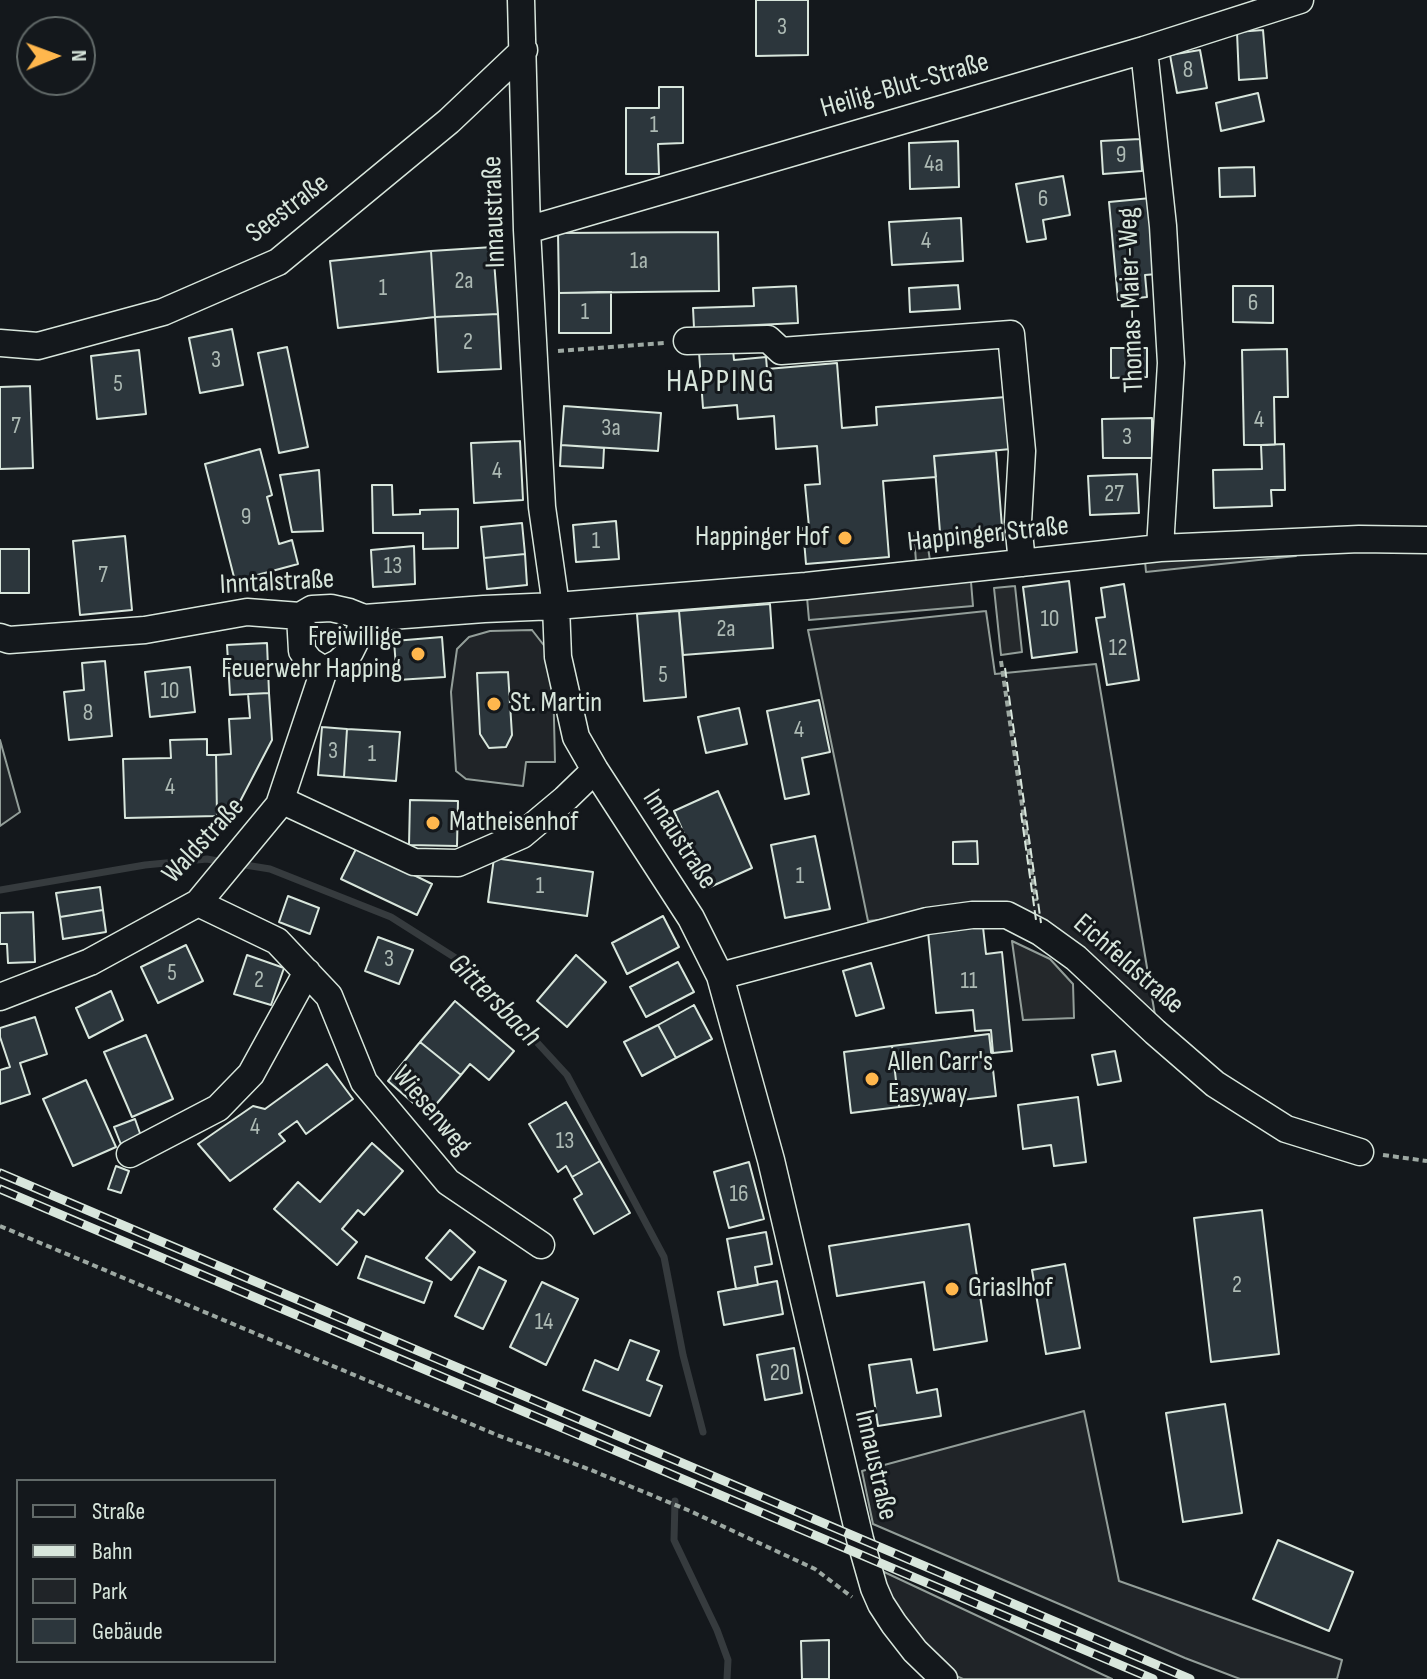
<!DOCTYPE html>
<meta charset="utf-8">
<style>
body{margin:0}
#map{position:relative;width:1427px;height:1679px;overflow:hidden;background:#14181c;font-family:"Sofia Sans Condensed",sans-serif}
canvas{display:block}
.legend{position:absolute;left:16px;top:1479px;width:260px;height:184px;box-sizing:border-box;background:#14181c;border:2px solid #626a69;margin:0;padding:10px 14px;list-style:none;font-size:24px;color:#d8e6dc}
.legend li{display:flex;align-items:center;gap:16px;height:40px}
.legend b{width:40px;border:2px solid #626a69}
.north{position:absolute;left:16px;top:16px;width:80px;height:80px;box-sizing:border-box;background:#14181c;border:2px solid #626a69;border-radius:50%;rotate:89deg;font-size:22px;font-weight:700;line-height:32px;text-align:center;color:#d8e6dc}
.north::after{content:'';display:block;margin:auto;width:28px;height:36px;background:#ffb74d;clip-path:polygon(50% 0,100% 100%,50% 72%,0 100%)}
</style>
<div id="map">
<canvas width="1427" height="1679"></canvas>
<ul class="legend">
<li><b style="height:10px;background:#14181c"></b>Straße</li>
<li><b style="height:10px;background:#d8e6dc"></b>Bahn</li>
<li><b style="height:22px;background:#202428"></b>Park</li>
<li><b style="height:22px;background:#2c363c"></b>Gebäude</li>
</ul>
<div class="north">N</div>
</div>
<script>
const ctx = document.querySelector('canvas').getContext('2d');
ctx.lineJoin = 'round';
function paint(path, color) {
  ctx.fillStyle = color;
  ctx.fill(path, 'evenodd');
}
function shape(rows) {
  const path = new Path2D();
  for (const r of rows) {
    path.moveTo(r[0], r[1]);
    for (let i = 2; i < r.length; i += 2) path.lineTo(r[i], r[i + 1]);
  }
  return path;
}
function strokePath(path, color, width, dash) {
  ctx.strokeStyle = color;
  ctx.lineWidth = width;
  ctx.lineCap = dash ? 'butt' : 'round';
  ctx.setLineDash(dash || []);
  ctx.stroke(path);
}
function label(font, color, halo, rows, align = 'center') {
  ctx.font = font + ' "Sofia Sans Condensed",sans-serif';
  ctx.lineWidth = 6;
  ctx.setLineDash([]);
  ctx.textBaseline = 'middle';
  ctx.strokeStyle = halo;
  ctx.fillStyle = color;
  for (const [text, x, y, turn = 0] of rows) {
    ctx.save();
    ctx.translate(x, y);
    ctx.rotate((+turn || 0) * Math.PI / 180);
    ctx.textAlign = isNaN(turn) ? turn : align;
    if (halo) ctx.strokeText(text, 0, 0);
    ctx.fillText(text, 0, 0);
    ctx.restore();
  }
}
const green = shape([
 [986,611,995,674,1096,664,1156,1021,1005,908,868,921,808,630,986,611],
 [532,630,546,648,553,678,555,762,526,762,523,786,466,779,456,771,451,692,457,649,469,637,490,631,532,630],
 [0,740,20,812,0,826,0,740],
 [1084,1411,1119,1581,1342,1660,1337,1679,1240,1679,1185,1658,873,1524,862,1471,1084,1411],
 [882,1571,1112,1679,963,1679,954,1675,924,1643,893,1603,886,1588,882,1571]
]);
paint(green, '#202428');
strokePath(green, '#939e99', 2);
const parking = shape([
 [926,535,932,573,970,570,973,606,809,620,806,586,917,574,914,536,926,535],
 [1294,542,1296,556,1146,572,1144,550,1294,542],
 [1015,586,1022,652,1001,655,994,588,1015,586],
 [1012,941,1050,959,1073,984,1074,1018,1023,1020,1012,941]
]);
paint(parking, '#24282b');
strokePath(parking, '#939e99', 2);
strokePath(shape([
 [239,864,270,869,391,917,465,964,567,1075,664,1257,683,1355,703,1432],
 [0,890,145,865,207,859,223,862],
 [675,1501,674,1540,717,1630,728,1660,727,1679]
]), '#363b3e', 7);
const building = shape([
 [756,0,808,0,808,55,756,56,756,0],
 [1263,30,1267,78,1239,80,1237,32,1263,30],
 [1200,50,1207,88,1177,93,1170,55,1200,50],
 [659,87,683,87,683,143,658,144,659,174,626,174,626,108,659,108,659,87],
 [1258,93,1264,121,1221,131,1216,103,1258,93],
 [1140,139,1142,171,1103,174,1101,141,1140,139],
 [958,141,959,187,910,189,909,143,958,141],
 [1254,167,1255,196,1220,197,1219,168,1254,167],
 [1063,176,1070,215,1043,220,1046,239,1027,242,1016,184,1063,176],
 [1151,198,1157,274,1145,275,1147,297,1118,300,1109,202,1151,198],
 [961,218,963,261,892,265,889,222,961,218],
 [718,232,719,291,559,293,558,233,718,232],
 [493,247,498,314,435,317,431,251,493,247],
 [431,251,435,317,338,328,330,261,431,251],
 [958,285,960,309,910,312,909,288,958,285],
 [796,286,798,323,694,328,693,308,754,306,753,288,796,286],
 [1233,286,1273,286,1273,323,1233,322,1233,286],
 [611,292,611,333,559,333,559,293,611,292],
 [498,314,501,369,438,372,435,317,498,314],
 [232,329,243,385,200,393,189,338,232,329],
 [287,347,308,447,279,453,258,353,287,347],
 [1111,348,1147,348,1147,377,1111,378,1111,348],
 [733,349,734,360,766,357,767,369,837,363,842,428,877,425,876,407,1006,397,1011,449,934,456,936,477,883,481,889,557,806,564,803,528,809,527,805,485,820,484,817,446,776,449,774,416,738,419,737,405,703,408,699,352,733,349],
 [1287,349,1288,397,1274,397,1275,445,1244,445,1242,350,1287,349],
 [139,350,146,414,97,419,91,356,139,350],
 [30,386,33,468,0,469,0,387,30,386],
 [564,406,661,413,658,451,561,445,564,406],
 [1152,418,1152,458,1103,458,1102,419,1152,418],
 [520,441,523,500,474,503,471,443,520,441],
 [1284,444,1285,490,1271,490,1272,506,1214,508,1213,470,1262,469,1261,445,1284,444],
 [561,445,604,448,603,468,560,466,561,445],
 [260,449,272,495,267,497,279,544,292,540,298,564,235,581,205,464,260,449],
 [996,451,1003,540,941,545,934,456,996,451],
 [319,470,323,531,292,532,280,475,319,470],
 [1137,474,1139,513,1090,515,1088,476,1137,474],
 [372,485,392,485,393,515,420,514,420,510,458,509,458,548,423,549,423,533,373,533,372,485],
 [616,521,619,559,576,562,573,525,616,521],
 [522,523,525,554,484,558,481,527,522,523],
 [125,536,132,610,80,615,73,541,125,536],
 [414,546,415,584,373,587,371,550,414,546],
 [0,549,29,549,29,593,0,593,0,549],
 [525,554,527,585,487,589,484,558,525,554],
 [1069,581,1077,652,1032,658,1023,587,1069,581],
 [1124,584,1139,680,1107,685,1096,618,1105,617,1101,588,1124,584],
 [770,604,773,648,683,655,679,611,770,604],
 [679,611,686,697,644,701,637,614,679,611],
 [442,637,445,677,397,680,394,641,442,637],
 [267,643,269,693,230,695,227,645,267,643],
 [105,661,112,736,69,740,64,692,84,690,82,663,105,661],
 [190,667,195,712,150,717,145,672,190,667],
 [508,672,512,735,506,747,489,748,480,734,477,673,508,672],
 [269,693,272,740,234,813,217,816,216,755,231,754,229,719,250,718,248,694,269,693],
 [819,700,830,752,802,758,809,794,785,799,767,711,819,700],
 [739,708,747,744,706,753,698,717,739,708],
 [322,727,347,729,344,777,318,775,322,727],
 [347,729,400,732,396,781,344,777,347,729],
 [207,739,207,755,216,755,217,816,125,818,123,759,171,758,170,740,207,739],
 [718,791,752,868,708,888,674,811,718,791],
 [410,800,458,801,457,846,409,845,410,800],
 [815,836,830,909,785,918,771,845,815,836],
 [977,841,978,864,953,864,953,842,977,841],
 [357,847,432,884,417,915,341,879,357,847],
 [494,858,593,872,587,916,488,902,494,858],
 [100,887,103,910,60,917,56,893,100,887],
 [288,896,319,908,310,934,279,922,288,896],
 [103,910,106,932,63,939,60,917,103,910],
 [33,912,35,962,8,963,7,944,0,944,0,913,33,912],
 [663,916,679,947,627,974,612,943,663,916],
 [983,927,986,954,1002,952,1012,1051,993,1053,991,1030,975,1031,973,1010,936,1013,928,932,983,927],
 [378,937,413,950,399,984,365,971,378,937],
 [186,945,203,981,158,1003,141,967,186,945],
 [247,955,284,968,271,1005,234,994,247,955],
 [576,955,606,982,567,1027,537,1001,576,955],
 [678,962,694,992,646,1017,630,987,678,962],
 [871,963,884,1008,856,1016,843,971,871,963],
 [111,991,123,1020,89,1038,76,1008,111,991],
 [455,1001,514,1051,489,1080,470,1064,461,1075,420,1042,455,1001],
 [694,1005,712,1039,676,1058,658,1025,694,1005],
 [35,1017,47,1054,20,1063,30,1094,0,1104,0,1070,10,1067,0,1037,0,1028,35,1017],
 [658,1025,676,1058,642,1076,624,1042,658,1025],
 [989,1034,996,1096,899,1107,892,1046,989,1034],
 [146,1035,173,1099,132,1117,104,1052,146,1035],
 [420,1042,461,1075,427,1115,388,1081,420,1042],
 [892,1046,899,1107,851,1113,844,1052,892,1046],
 [1115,1051,1121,1081,1098,1085,1092,1055,1115,1051],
 [327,1064,353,1099,306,1134,297,1121,279,1134,285,1141,230,1181,198,1144,253,1106,265,1109,327,1064],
 [86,1080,116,1147,73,1166,43,1099,86,1080],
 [1078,1097,1086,1162,1054,1166,1051,1145,1023,1149,1018,1105,1078,1097],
 [566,1102,600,1161,572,1177,566,1166,558,1172,529,1124,566,1102],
 [135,1119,142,1139,122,1147,114,1127,135,1119],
 [372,1143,403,1171,364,1215,358,1210,342,1229,357,1242,337,1265,274,1209,298,1182,320,1202,372,1143],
 [600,1161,630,1213,594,1234,574,1199,582,1194,572,1177,600,1161],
 [749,1162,764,1219,729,1228,714,1172,749,1162],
 [116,1166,129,1171,121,1193,108,1189,116,1166],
 [1262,1210,1279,1354,1211,1362,1194,1218,1262,1210],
 [969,1224,987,1341,934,1350,924,1282,837,1296,829,1246,969,1224],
 [450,1230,475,1252,451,1280,426,1258,450,1230],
 [766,1232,772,1264,755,1267,758,1285,736,1289,727,1239,766,1232],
 [366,1256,432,1282,424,1303,358,1278,366,1256],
 [1065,1264,1080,1348,1046,1354,1032,1270,1065,1264],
 [479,1267,506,1281,483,1329,455,1316,479,1267],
 [777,1281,783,1314,724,1325,718,1292,777,1281],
 [542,1282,578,1299,546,1365,510,1347,542,1282],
 [630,1340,659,1351,647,1380,662,1386,650,1416,583,1390,595,1360,618,1370,630,1340],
 [794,1348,802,1393,765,1400,757,1355,794,1348],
 [911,1359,917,1393,937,1389,941,1416,878,1426,869,1365,911,1359],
 [1225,1404,1242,1513,1183,1522,1166,1413,1225,1404],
 [1278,1540,1353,1572,1329,1631,1253,1599,1278,1540],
 [829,1640,829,1679,802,1679,801,1641,829,1640]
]);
paint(building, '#2c363c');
strokePath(building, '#d8e6dc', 2);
const minor = shape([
 [521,0,527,230,542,507,556,606,558,657,576,737,595,770,691,918,720,976,771,1160,860,1539,874,1588,881,1604,894,1624,915,1651,944,1679],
 [1144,50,1163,226,1171,363,1160,548],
 [527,230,1144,50,1300,0],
 [687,341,768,339,781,351,1011,334,1022,451,1018,522,1022,563],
 [0,343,38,346,163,312,278,262,449,121,524,50],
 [300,616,302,651,310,661,324,670,338,663,350,652,358,636,364,618],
 [0,637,9,640,145,630,247,612,300,616,312,609,331,608,349,612,364,618,484,609,556,606,806,586,1160,548,1359,539,1427,540],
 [281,800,414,862,458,863,522,835,565,799,595,770],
 [198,903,277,941,329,996,364,1082,448,1182,541,1245],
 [720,976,927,921,972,915,1007,915,1040,932,1076,958,1155,1032,1215,1084,1286,1129,1360,1152],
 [0,997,90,962,198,903,279,805,324,670],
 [130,1154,218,1108,251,1074,307,972]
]);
strokePath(minor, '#d8e6dc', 29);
strokePath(shape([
 [558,351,665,343],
 [1001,661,1036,901],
 [1383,1155,1427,1161],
 [0,1226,497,1435,591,1470,690,1511,815,1569,852,1597]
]), '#9da8a2', 4, [6, 4]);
strokePath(minor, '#14181c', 26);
const rail = shape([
 [0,1173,1190,1679],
 [0,1189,1153,1679]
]);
strokePath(rail, '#d8e6dc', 9);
strokePath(rail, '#14181c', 6, [18]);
strokePath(shape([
 [1005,668,1041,923],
 [1021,813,1036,920]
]), '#d8e6dc', 2, [10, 4]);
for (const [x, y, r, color] of [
 [845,538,8,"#ffb74d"],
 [418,654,8,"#ffb74d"],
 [494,704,8,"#ffb74d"],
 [433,823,8,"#ffb74d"],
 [872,1079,8,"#ffb74d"],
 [952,1289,8,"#ffb74d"]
]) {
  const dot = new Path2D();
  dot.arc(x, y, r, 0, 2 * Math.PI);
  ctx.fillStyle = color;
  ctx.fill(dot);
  strokePath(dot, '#14181c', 3);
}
label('24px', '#adbab4', null, [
 ["3",782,28],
 ["8",1188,71],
 ["1",654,126],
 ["9",1121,156],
 ["4a",934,165],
 ["6",1043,200],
 ["4",926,242],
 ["1a",639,262],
 ["2a",464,282],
 ["1",383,289],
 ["6",1253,304],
 ["1",585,313],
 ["2",468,343],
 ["3",216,361],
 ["5",118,385],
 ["4",1259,421],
 ["7",16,427],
 ["3a",611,429],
 ["3",1127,438],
 ["4",497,472],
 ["27",1114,495],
 ["9",246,518],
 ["1",596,542],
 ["13",393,567],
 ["7",103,576],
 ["10",1050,620],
 ["2a",726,630],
 ["12",1118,649],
 ["5",663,676],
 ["10",170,692],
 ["8",88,714],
 ["4",799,731],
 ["3",333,752],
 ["1",372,755],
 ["4",170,788],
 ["1",800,877],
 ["1",540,887],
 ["3",389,960],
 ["5",172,974],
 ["2",259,981],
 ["11",969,982],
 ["4",255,1128],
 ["13",565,1142],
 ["16",739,1195],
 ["2",1237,1286],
 ["14",544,1323],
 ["20",780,1374]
]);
label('28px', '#d8e6dc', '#14181c', [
 ["Heilig-Blut-Straße",905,86,-16],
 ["Seestraße",288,209,-37],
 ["Innaustraße",495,212,-92],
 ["Thomas-Maier-Weg",1132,300,-92],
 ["Happinger Straße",988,535,-6],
 ["Inntalstraße",277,583,-3],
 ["Innaustraße",679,840,57],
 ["Waldstraße",204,841,-47],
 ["Eichfeldstraße",1128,965,41],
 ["Wiesenweg",431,1111,50],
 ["Innaustraße",875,1465,77]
]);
label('28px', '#d8e6dc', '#14181c', [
 ["Happinger Hof",829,538,"right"],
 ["Freiwillige",402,638,"right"],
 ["Feuerwehr Happing",402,670,"right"],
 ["St. Martin",510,704],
 ["Matheisenhof",449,823],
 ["Allen Carr's",888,1063],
 ["Easyway",888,1095],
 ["Griaslhof",968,1289]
], 'left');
label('italic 30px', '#d8e6dc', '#14181c', [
 ["Gittersbach",494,1001,45]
]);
ctx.letterSpacing = '2px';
label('32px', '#d8e6dc', '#14181c', [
 ["HAPPING",721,383]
]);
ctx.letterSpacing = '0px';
</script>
